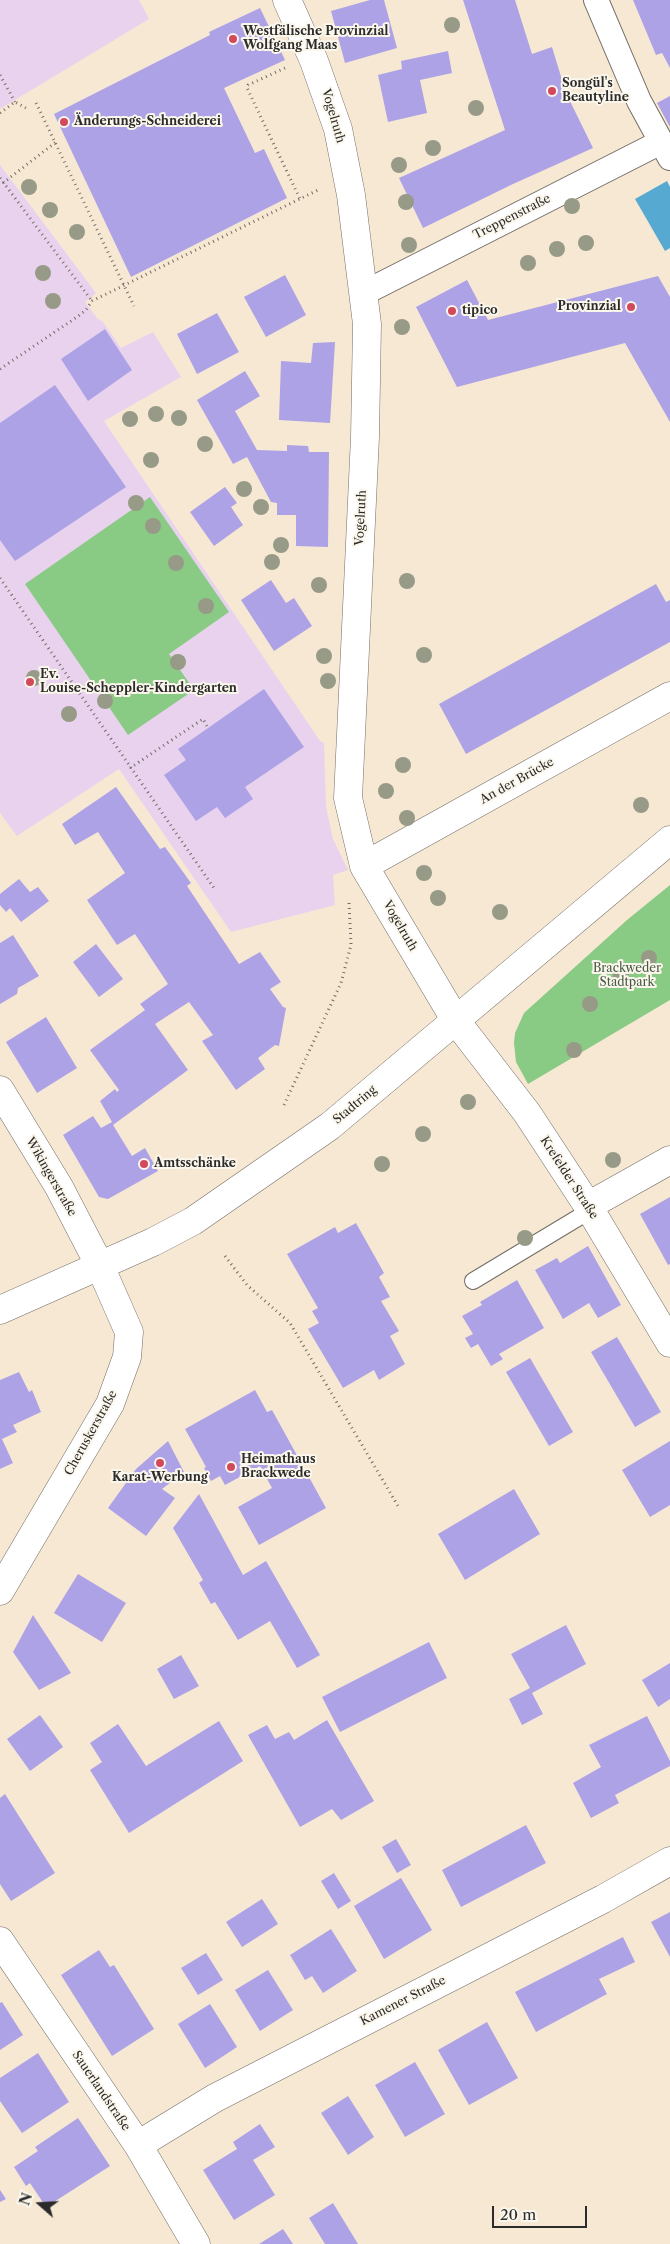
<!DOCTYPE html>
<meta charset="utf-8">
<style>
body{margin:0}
#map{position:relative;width:670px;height:2244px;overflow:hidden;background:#f7e8d4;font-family:"Libre Caslon Text",serif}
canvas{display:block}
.north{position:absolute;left:15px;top:2179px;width:50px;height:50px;-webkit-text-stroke:4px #fbf7ec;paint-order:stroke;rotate:289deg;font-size:14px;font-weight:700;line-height:20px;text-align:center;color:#2b2b2b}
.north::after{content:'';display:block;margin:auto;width:18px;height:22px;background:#2b2b2b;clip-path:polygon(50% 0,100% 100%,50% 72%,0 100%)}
.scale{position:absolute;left:492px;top:2206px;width:95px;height:22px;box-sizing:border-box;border:2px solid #2b2b2b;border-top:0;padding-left:6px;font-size:15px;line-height:18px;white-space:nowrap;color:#2b2b2b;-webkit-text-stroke:4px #fbf7ec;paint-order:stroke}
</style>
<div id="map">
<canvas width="670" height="2244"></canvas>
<div class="north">N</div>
<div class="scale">20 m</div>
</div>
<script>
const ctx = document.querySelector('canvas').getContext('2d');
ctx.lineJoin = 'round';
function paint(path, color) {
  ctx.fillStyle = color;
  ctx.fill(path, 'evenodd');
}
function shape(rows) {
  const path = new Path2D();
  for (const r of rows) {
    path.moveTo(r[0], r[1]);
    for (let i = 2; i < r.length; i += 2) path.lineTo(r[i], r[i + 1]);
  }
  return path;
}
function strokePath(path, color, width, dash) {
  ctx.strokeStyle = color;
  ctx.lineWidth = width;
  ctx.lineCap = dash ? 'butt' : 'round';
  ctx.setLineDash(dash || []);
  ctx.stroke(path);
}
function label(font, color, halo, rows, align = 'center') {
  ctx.font = font + ' "Libre Caslon Text",serif';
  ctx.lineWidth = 4;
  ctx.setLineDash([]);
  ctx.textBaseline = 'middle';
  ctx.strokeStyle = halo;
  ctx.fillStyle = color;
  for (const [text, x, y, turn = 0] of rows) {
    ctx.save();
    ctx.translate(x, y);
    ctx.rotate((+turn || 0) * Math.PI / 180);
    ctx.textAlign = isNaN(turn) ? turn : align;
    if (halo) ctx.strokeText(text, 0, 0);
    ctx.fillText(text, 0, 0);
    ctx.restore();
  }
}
paint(shape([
 [0,0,139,0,149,19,0,109],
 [0,165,96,293,85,302,97,318,103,322,121,348,153,332,181,377,104,421,320,741,324,743,326,807,333,839,348,870,333,875,335,905,231,932,119,769,17,836,0,813]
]), '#e8d2ee');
paint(shape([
 [150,497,229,612,169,654,194,690,128,735,25,584],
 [670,885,670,1000,528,1084,516,1062,514,1043,515,1033,524,1013,627,920]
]), '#89cb84');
paint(shape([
 [667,181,670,187,670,248,665,251,635,199]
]), '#56a9d1');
paint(shape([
 [370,0,384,0,397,48,345,63,331,11],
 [463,0,515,0,532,54,552,47,566,93,593,148,513,184,423,228,399,178,505,130],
 [633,0,670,0,670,68,662,53,656,55],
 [260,8,285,60,224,88,255,153,264,149,287,198,131,277,54,114,210,35,209,32],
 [448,51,452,73,420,80,427,113,388,122,378,75,402,69,401,61],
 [670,96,670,127,657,103],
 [285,275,306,315,266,337,244,297],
 [658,276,670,297,670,422,625,343,457,387,416,307,467,280,488,320],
 [217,313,239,352,197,374,177,334],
 [105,329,132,370,88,401,61,359],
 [335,342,330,423,279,420,281,361,311,363,313,343],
 [245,371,260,396,235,411,257,450,287,451,287,445,308,446,309,452,329,452,328,547,296,546,296,515,277,515,277,503,271,502,247,457,233,464,197,400],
 [55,385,126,487,15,561,0,540,0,423],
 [225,487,237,503,231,507,243,525,214,546,190,512],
 [271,580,286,603,294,598,312,626,274,651,241,600],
 [656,584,666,602,670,600,670,642,466,754,439,704],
 [264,689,304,747,245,787,253,799,225,818,217,807,196,821,164,775,186,760,178,749],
 [116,787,160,849,165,847,191,883,187,886,239,964,260,952,281,982,270,989,283,1007,286,1008,279,1046,275,1045,258,1058,265,1069,236,1090,202,1041,213,1035,189,1002,155,1024,188,1070,113,1125,132,1156,145,1148,158,1171,108,1199,99,1197,63,1135,93,1116,101,1128,112,1122,100,1101,115,1089,117,1092,119,1090,90,1050,145,1010,140,1004,168,984,135,934,117,945,87,900,125,873,98,832,75,845,62,824],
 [19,879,30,892,38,887,49,901,21,922,10,908,6,912,0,905,0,894],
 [13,935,39,976,18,988,17,994,0,1004,0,943],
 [96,944,123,979,99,997,73,962],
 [46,1017,77,1068,37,1093,6,1042],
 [670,1197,670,1264,668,1265,640,1214],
 [356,1223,384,1273,379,1277,390,1297,381,1301,399,1331,390,1336,405,1364,379,1380,374,1370,343,1388,308,1329,319,1323,312,1311,318,1308,287,1254,335,1227,338,1233],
 [588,1246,621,1305,598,1318,589,1303,563,1319,535,1270,557,1258,560,1263],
 [517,1280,544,1328,499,1354,503,1359,491,1366,478,1344,471,1348,465,1338,473,1334,462,1316,482,1305,480,1302],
 [617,1337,661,1412,635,1427,591,1352],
 [530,1358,573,1432,549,1446,506,1372],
 [19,1372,29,1392,32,1390,41,1412,13,1425,17,1432,2,1439,13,1463,0,1469,0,1380],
 [255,1390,267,1412,272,1410,326,1508,259,1545,238,1507,272,1488,260,1466,225,1485,220,1476,211,1481,204,1468,206,1467,185,1429],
 [168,1441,184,1472,162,1489,175,1498,146,1536,108,1508,136,1469],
 [670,1441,670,1505,650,1517,622,1470],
 [514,1489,540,1534,465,1580,438,1534],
 [199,1494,243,1575,266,1561,320,1655,297,1668,270,1621,238,1640,215,1602,211,1604,199,1583,203,1580,173,1528],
 [78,1574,126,1603,102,1642,54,1613],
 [33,1615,71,1673,39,1690,13,1652],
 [566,1625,586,1664,532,1693,543,1714,522,1725,509,1699,530,1688,511,1654],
 [429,1642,447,1678,340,1732,322,1697],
 [181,1655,199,1686,174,1699,157,1669],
 [670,1663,670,1699,658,1707,642,1680],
 [40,1715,63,1747,30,1771,7,1739],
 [647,1716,670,1761,670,1766,615,1795,619,1803,591,1818,573,1783,601,1767,589,1745],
 [327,1720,374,1801,341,1820,332,1809,300,1827,248,1735,267,1725,275,1739,289,1732,294,1740],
 [219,1721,243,1761,129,1833,90,1770,102,1762,90,1743,118,1724,146,1766],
 [5,1794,55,1873,11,1901,0,1884,0,1798],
 [526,1825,546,1863,461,1907,442,1870],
 [396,1839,411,1865,397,1873,382,1847],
 [334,1873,351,1901,338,1909,321,1881],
 [401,1878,432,1930,384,1959,354,1906],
 [262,1899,278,1924,242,1947,226,1922],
 [670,1912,670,1957,651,1922],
 [331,1929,357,1971,323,1993,312,1976,305,1980,290,1955],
 [623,1937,635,1962,599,1979,607,1994,536,2032,515,1992],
 [99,1950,110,1967,114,1965,154,2029,112,2056,61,1975],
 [206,1953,223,1980,198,1995,181,1968],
 [268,1970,293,2010,260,2031,235,1990],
 [2,2002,23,2035,0,2050,0,2003],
 [210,2004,237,2047,205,2068,178,2024],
 [487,2022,518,2078,469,2105,438,2050],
 [38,2053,69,2102,22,2133,0,2101,0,2078],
 [415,2062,445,2114,405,2137,375,2085],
 [348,2096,374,2137,348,2155,321,2113],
 [78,2118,110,2166,46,2207,30,2183,26,2186,14,2167,38,2151,35,2147],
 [260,2124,275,2147,253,2160,275,2195,234,2220,203,2170,237,2149,233,2142],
 [0,2190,6,2199,0,2202],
 [333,2203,358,2244,325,2244,309,2218],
 [283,2229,293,2244,259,2244]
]), '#ada2e5');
const service = shape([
 [473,1281,591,1210]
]);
const pedestrian = shape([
 [596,0,639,101,670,158],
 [364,293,661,142]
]);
const minor = shape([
 [287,0,314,61,338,129,351,195,367,324,365,437,348,798,364,866,456,1021,527,1113,588,1206,670,1343],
 [364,866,670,696],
 [0,1090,59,1187,100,1266,129,1332,127,1357,110,1404,0,1591],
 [588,1206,670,1160],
 [0,1941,138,2145,196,2244],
 [138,2145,215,2098,603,1899,670,1861]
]);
const tertiary = shape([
 [0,1310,153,1242,193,1221,330,1126,670,840]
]);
strokePath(service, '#726d66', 18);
strokePath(pedestrian, '#726d66', 26);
strokePath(minor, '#726d66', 29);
strokePath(tertiary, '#726d66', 29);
strokePath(shape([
 [285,68,248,85,247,88,300,199],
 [0,75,15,102],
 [36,103,134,306],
 [0,113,15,102,26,108],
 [0,178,92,301],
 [3,183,56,142],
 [0,369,77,317,86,310,92,301,320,189],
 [0,578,214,888],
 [130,768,203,719,208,728],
 [284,1105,341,983,351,945,349,902],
 [225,1256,247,1285,290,1323,398,1506]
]), '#726d66', 3, [1, 4]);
strokePath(service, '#fff', 16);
strokePath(pedestrian, '#fff', 24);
strokePath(minor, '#fff', 28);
strokePath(tertiary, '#fff', 28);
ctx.fillStyle = '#969a86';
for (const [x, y] of [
 [452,25],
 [476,108],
 [433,148],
 [399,165],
 [29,187],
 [406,202],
 [572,206],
 [50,210],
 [77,232],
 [586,243],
 [409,245],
 [557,249],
 [528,263],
 [43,273],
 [53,301],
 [402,327],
 [156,414],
 [179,418],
 [130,419],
 [205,444],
 [151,460],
 [244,489],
 [136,503],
 [261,507],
 [153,526],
 [281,545],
 [272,562],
 [176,563],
 [407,581],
 [319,585],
 [206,606],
 [424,655],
 [324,656],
 [178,662],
 [34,678],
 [328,681],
 [105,701],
 [69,714],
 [403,765],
 [386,791],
 [641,805],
 [407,818],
 [424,873],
 [438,898],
 [500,912],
 [649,958],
 [621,975],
 [590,1004],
 [574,1050],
 [468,1102],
 [423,1134],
 [613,1160],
 [382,1164],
 [525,1238]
]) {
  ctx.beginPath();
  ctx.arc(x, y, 8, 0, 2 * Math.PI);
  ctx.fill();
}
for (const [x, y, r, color] of [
 [233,39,5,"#d1495b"],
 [552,91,5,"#d1495b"],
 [64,122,5,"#d1495b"],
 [631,307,5,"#d1495b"],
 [452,311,5,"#d1495b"],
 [30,682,5,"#d1495b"],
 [144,1164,5,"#d1495b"],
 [160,1463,5,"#d1495b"],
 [231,1467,5,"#d1495b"]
]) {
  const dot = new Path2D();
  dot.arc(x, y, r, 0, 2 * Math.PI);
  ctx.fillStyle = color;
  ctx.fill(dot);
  strokePath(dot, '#fbf7ec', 2);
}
label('bold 12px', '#2b2b2b', '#fbf7ec', [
 ["Westfälische Provinzial",243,32],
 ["Wolfgang Maas",243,46],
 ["Songül's",562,84],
 ["Beautyline",562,98],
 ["Änderungs-Schneiderei",74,122],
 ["Provinzial",621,307,"right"],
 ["tipico",462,311],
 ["Ev.",40,675],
 ["Louise-Scheppler-Kindergarten",40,689],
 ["Amtsschänke",154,1164],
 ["Heimathaus",241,1460],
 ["Brackwede",241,1474],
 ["Karat-Werbung",160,1478,"center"]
], 'left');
label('12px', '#2b2b2b', '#fbf7ec', [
 ["Vogelruth",333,116,74],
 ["Treppenstraße",512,217,-27],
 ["Vogelruth",361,518,-87],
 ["An der Brücke",517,781,-29],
 ["Vogelruth",400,926,60],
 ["Stadtring",355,1105,-40],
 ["Wikingerstraße",51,1177,60],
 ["Krefelder Straße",569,1178,57],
 ["Cheruskerstraße",91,1433,-61],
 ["Kamener Straße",403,2001,-27],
 ["Sauerlandstraße",101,2091,56]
]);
label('12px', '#475b46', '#fbf7ec', [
 ["Brackweder",627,969],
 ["Stadtpark",627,983]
]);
</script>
